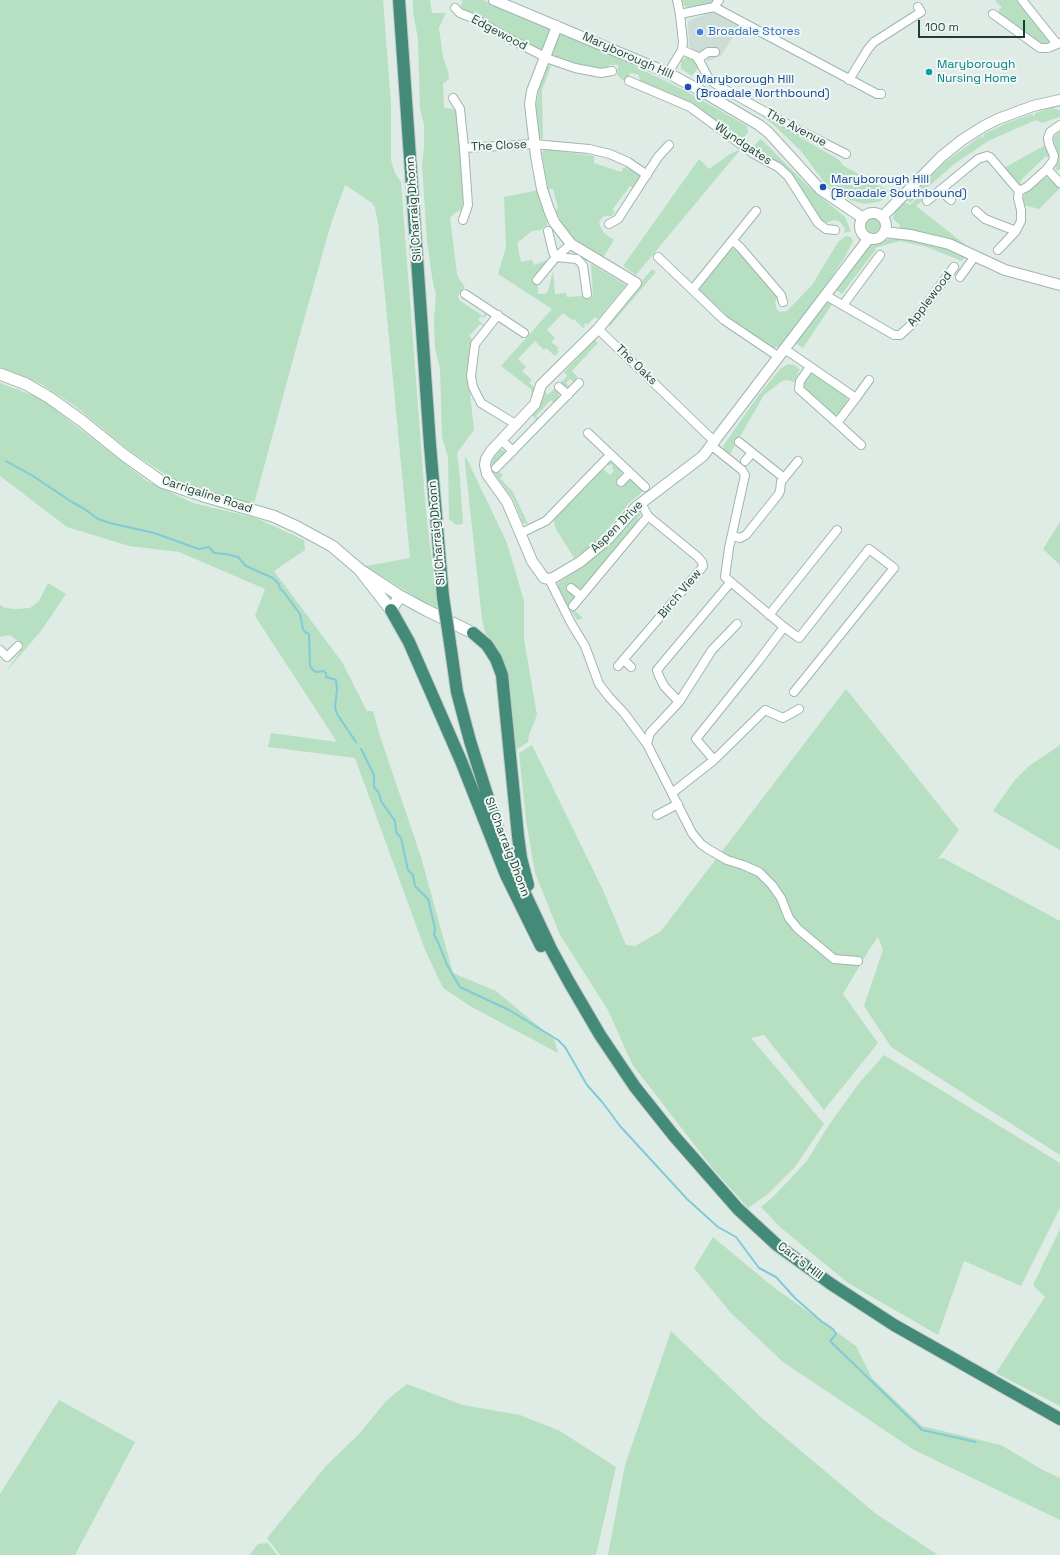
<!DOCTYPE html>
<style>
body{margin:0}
#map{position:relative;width:1060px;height:1555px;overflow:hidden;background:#dfece6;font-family:"Space Grotesk",sans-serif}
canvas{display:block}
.scale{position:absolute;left:918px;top:20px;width:107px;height:18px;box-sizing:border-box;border:2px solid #1e3e35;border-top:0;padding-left:5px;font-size:12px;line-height:14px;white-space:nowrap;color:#1e3e35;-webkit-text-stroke:3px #f0f8f4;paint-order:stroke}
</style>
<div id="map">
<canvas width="1060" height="1555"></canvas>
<div class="scale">100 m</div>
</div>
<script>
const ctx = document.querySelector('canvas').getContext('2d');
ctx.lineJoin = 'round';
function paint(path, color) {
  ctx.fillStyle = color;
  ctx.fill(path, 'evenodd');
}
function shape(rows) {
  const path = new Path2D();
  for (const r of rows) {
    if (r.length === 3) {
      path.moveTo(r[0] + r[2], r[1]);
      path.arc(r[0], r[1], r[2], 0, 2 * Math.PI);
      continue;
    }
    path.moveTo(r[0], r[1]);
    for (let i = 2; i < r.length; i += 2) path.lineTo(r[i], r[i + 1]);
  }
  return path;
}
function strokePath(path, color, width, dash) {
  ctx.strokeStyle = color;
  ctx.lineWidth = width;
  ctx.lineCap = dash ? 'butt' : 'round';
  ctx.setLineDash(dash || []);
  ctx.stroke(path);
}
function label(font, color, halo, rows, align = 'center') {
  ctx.font = font + ' "Space Grotesk",sans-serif';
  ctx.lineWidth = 4;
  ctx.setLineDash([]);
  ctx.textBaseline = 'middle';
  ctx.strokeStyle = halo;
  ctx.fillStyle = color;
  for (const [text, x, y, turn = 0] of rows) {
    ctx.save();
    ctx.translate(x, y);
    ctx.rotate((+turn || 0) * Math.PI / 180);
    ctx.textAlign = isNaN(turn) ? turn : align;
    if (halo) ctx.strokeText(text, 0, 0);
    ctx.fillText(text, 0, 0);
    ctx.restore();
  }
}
paint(shape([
 [716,10,741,24,721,56,708,61,689,46,688,21]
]), '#cddcd5');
paint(shape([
 [0,0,383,0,391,103,391,160,395,173,401,182,426,512,438,611,366,566,410,558,378,223,375,208,372,203,345,185,330,227,298,341,254,504,205,493,171,478,130,451,75,406,41,384,0,368],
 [413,0,430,0,432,13,446,13,439,28,443,57,448,71,449,79,443,84,444,108,453,109,457,111,466,203,463,209,455,213,450,218,457,274,461,282,465,286,458,296,459,300,483,316,487,312,489,315,489,316,487,314,484,318,482,316,478,320,484,325,490,319,484,327,480,324,469,336,473,340,468,374,474,430,457,453,460,477,463,524,456,525,449,519,448,457,442,437,440,368,435,349,434,319,436,294,433,283,427,241,422,165,424,148,424,124,420,109,418,39,413,12],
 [460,0,483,0,548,28,550,31,544,49,537,49,490,25,476,15,462,10,461,5,463,1],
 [682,0,714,0,709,4,689,7,685,6],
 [997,0,1017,0,1049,38,1050,42,1046,44,1042,44,1033,39,999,14,999,9,1002,7,995,1],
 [558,31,600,47,628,63,684,90,747,126,748,132,744,138,738,139,714,119,691,105,640,82,639,75,630,73,626,83,617,75,618,65,609,65,608,67,603,70,565,62,554,56,550,51],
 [688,56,692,56,699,67,692,76,681,69,681,61],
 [550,65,551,66,542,90,543,138,540,139,538,137,536,104,542,76,547,67],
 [1052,108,1060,110,1060,117,1042,123,1036,120,988,141,953,165,910,203,907,200,944,163,981,136,983,138,984,134,1007,123,1032,114,1034,117,1035,113],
 [761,115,838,159,844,166,887,190,893,191,900,188,890,196,878,202,865,204,850,200,824,182,801,151,775,126],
 [1060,130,1060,169,1057,171,1055,168,1059,158,1053,138],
 [761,139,809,187,845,217,851,231,844,233,845,228,839,221,834,220,825,223,821,221,789,172,773,159,756,152,754,149,755,145,759,140],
 [1045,145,1049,158,1046,156,1024,177,1020,182,1022,184,1017,183,1004,168],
 [546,149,594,156,594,163,621,172,624,167,638,173,640,176,641,180,635,189,630,186,612,210,615,212,612,216,604,216,600,220,599,224,604,233,614,240,603,258,573,238,562,223,555,210,558,208,553,189,548,189,542,154,543,151],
 [741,149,636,275,623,266,699,159,709,169,730,154],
 [1045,177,1048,178,1060,188,1039,209,1024,205,1023,200,1024,195],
 [538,190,547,222,547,226,541,230,532,231,517,243,521,262,532,260,534,265,550,259,537,275,538,294,545,294,548,291,553,271,555,294,566,293,567,297,593,295,591,264,626,285,598,319,595,317,587,325,586,323,584,324,585,327,583,328,574,319,572,320,563,313,547,330,555,338,551,342,559,348,557,350,559,352,555,356,546,348,544,350,535,341,518,359,526,367,522,371,532,380,529,383,536,388,532,396,531,389,501,366,552,309,498,274,506,247,504,197],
 [920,196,923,200,916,206,967,246,966,247,899,227,900,225,893,219,895,211,905,202,910,205],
 [873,225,8],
 [846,236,851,237,853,241,845,257,821,292,781,346,773,348,767,345,723,315,699,292,700,286,730,250,736,248,778,295,775,303,777,310,780,312,787,311,812,285,838,242],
 [895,237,914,238,967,254,962,261,927,247,900,241,875,248,876,249,842,294,834,288,867,243,878,243],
 [652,269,656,272,610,326,607,323],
 [825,298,833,303,803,348,795,343],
 [595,340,598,343,572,371,578,378,573,382,570,379,566,383,570,387,563,386,556,389,559,394,558,399,554,403,551,400,536,416,539,419,538,421,532,415,540,405,545,392,548,395,567,376,564,372],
 [788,364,794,365,800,369,794,382,787,380,782,381,764,395,730,454,725,452,723,446,758,396,780,369],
 [812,373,847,397,848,403,839,415,833,416,803,388,802,385,809,374],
 [0,383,40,398,147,481,193,503,256,518,304,540,305,550,274,571,342,662,367,711,373,711,380,736,421,857,453,973,496,991,554,1039,558,1053,470,1006,443,988,425,950,355,758,268,747,271,733,337,742,255,616,265,589,179,552,129,546,67,527,0,476],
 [500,449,503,450,505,453,498,471,503,475,500,478,513,492,528,524,523,523,513,499,492,470,492,461],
 [466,457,507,543,524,601,524,639,537,715,529,735,528,742,516,750,506,671,503,662,494,645,485,633,482,619,465,463,465,458],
 [608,462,613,462,622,471,621,477,628,481,632,480,643,490,638,496,629,503,606,531,589,548,574,558,556,529,553,519,602,468,610,475,614,471,612,468,613,466,611,464,609,466,607,463],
 [637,513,639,513,641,514,637,521,638,522,583,588,578,589,574,595,574,610,583,618,577,620,558,590,558,583,584,566,613,542],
 [1060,522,1060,565,1043,549],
 [48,583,66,594,41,631,5,673,24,646,10,635,0,637,0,605,5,608,16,609,30,608,39,601],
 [846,689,959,830,938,859,943,858,1060,921,1060,1155,891,1047,864,1006,883,950,878,937,869,950,843,994,878,1043,824,1110,764,1035,751,1038,824,1124,795,1167,768,1194,748,1208,713,1169,632,1064,608,1010,560,935,535,873,526,820,519,753,532,745,602,888,626,945,635,946,661,931],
 [1060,745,1060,850,993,811,1014,781,1029,766],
 [884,1055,1060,1163,1060,1208,1021,1286,964,1261,938,1335,848,1283,780,1227,761,1207,774,1196,806,1162,829,1125,859,1083],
 [1060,1229,1060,1406,996,1373,1045,1297,1033,1285],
 [713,1237,772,1286,856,1346,872,1378,922,1426,1001,1445,1041,1469,1060,1478,1060,1520,914,1450,783,1362,730,1312,694,1268],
 [671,1331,763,1419,875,1513,938,1555,608,1555,625,1465],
 [407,1384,463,1405,520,1415,560,1431,616,1467,596,1555,280,1555,267,1538,326,1466,359,1434,387,1400],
 [59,1400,135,1442,75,1555,0,1555,0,1494],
 [268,1543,277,1555,249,1555,258,1544]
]), '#b6e0c1');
strokePath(shape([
 [6,461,33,476,72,502,83,508,98,519,110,523,154,533,199,549,209,547,214,553,226,554,238,557,246,566,273,578,279,584,280,589,283,591,300,614,303,629,305,632,309,634,310,666,314,671,317,672,323,671,326,673,326,677,336,680,337,689,335,707,337,714,356,742],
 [361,749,374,775,374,787,379,793,381,801,395,821,396,832,401,838,408,870,413,875,415,886,428,899,435,928,434,935,438,942,447,965,460,987,509,1010,558,1040,565,1047,587,1085,603,1103,620,1126,687,1199,718,1227,736,1237,759,1268,776,1277,795,1298,821,1321,833,1329,836,1334,830,1341,922,1430,976,1442]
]), '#81cad7', 2);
const minor = shape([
 [1022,0,1057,44],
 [714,7,877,94,881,94],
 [455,8,460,13,475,19,506,37,549,59,575,68,601,73,612,71],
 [680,14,714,7,719,0],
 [993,14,1040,48,1048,48,1060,43],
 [682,50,696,56,700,62,709,79,717,85,789,125,846,154],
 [698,59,708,52,715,52],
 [668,73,682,50,683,42,680,14,677,0],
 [849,80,868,49,874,42,921,12,918,7],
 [629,81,690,107,754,154,778,167,788,176,818,223,826,229,835,230],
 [453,98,460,109,464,148,468,205,463,220],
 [464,148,534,144,589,149,610,154,628,162,647,175],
 [1047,169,1060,183],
 [940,190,951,200],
 [927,201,978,159,987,156,990,157,1019,191],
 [976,211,985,219,1016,231],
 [609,224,618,219,658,157,669,145],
 [548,231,553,252,556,257,577,259,581,263,583,266,587,294],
 [733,241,740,247,781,295,783,302],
 [998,250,1016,231,1021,221,1021,210,1018,198,1019,191,1027,187,1047,169,1053,161,1054,156,1049,144,1048,138,1050,132,1060,125],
 [658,257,724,320,779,357],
 [960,277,975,256],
 [537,280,556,257,571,244],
 [693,289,756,211],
 [465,294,524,333],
 [825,295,894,335,900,335,910,326,954,267],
 [843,305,880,255],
 [498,315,475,344,471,376,473,387,481,403,517,425],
 [598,329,715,442],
 [785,350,792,354,856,398,837,423,799,389,800,381,810,367],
 [559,387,568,395],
 [856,398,869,380],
 [837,423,861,445],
 [588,433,645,487],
 [501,440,513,451],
 [712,446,742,470,745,475,729,548,725,577,784,627,757,663,696,739,714,760],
 [745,461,752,453],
 [496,468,579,383],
 [784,478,798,461],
 [621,482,630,473],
 [521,533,546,521,610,455],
 [732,536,740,538,746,535,778,495,780,491,781,482,784,478,739,442],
 [549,579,571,623,585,646,599,684,609,697,624,713,647,744,692,833,701,844,708,849,727,860,743,865,759,872,772,885,781,898,789,918,798,929,834,959,858,961],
 [571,588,581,596],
 [573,606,648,516,641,503],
 [769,615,837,530],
 [784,627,799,638,869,549,894,568,794,692],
 [0,650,7,657,18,646],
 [624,660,631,667],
 [618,666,701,569,703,566,702,562,698,557,648,516],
 [679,702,664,686,659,676,657,670,730,583],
 [647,744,650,733,679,702,712,650,737,624],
 [672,793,714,760,765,710,783,718,799,709],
 [657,815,678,804]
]);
const tertiary = shape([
 [494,0,668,73,703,92,759,125,768,132,820,189,863,218],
 [557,26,532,91,530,104,536,156,542,189,549,210,554,222,571,244,636,283,598,329,541,385,535,404,491,451,486,459,485,465,487,474,507,502,532,561,544,578,548,579,553,578,580,562,608,539,636,507,703,456,869,238],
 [873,226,13],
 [882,217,941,157,962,140,984,126,998,119,1033,106,1060,100],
 [884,232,911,235,949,244,1005,270,1060,285]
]);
const secondary = shape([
 [0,374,26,384,50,398,82,421,124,455,162,482,207,497,273,516,297,527,332,546,359,569,391,610,400,596],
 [362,571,400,596,426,610,473,633]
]);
const trunk = shape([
 [399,0,430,445,443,597],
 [391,610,409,642,461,761,506,875,541,946],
 [473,633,487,645,496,659,502,675,518,836,521,858,528,885],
 [450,643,457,692,470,741,500,836,520,883,551,949,569,982,600,1035,635,1087,674,1136,738,1209,777,1245,831,1284,894,1325,1060,1419]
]);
strokePath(minor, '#a1b4ad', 10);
strokePath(tertiary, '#a1b4ad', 12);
strokePath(secondary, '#9cb9af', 13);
strokePath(trunk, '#c0c9c6', 14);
strokePath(minor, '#fff', 8);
strokePath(tertiary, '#fff', 10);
strokePath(secondary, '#fff', 11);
strokePath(trunk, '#438a79', 12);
const trunkBridge = shape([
 [443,597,450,643]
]);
strokePath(trunkBridge, '#c0c9c6', 14, []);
strokePath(trunkBridge, '#438a79', 12);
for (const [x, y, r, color] of [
 [700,32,4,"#3f7fe0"],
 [929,72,4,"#0f9aa8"],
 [688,87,4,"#1a4fb4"],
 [823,187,4,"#1a4fb4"]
]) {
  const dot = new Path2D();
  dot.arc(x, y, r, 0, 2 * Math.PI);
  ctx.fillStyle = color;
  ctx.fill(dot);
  strokePath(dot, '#f0f8f4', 1.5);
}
label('12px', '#366cbe', '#f0f8f4', [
 ["Broadale Stores",708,32]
], 'left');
label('12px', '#1e3e35', '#f0f8f4', [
 ["Edgewood",499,33,28],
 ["Maryborough Hill",628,56,24],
 ["The Avenue",796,128,28],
 ["Wyndgates",743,144,34],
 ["The Close",499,146,-3],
 ["Sli Charraig Dhonn",414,209,-94],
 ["Applewood",930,299,-53],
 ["The Oaks",636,365,44],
 ["Carrigaline Road",207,495,18],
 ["Aspen Drive",617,527,-45],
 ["Sli Charraig Dhonn",437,533,-95],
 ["Birch View",680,594,-50],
 ["Sli Charraig Dhonn",507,847,69],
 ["Carr's Hill",800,1261,37]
]);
label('12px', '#0d838f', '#f0f8f4', [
 ["Maryborough",937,65],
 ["Nursing Home",937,79]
], 'left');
label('12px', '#164399', '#f0f8f4', [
 ["Maryborough Hill",696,80],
 ["(Broadale Northbound)",696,94],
 ["Maryborough Hill",831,180],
 ["(Broadale Southbound)",831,194]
], 'left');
</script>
